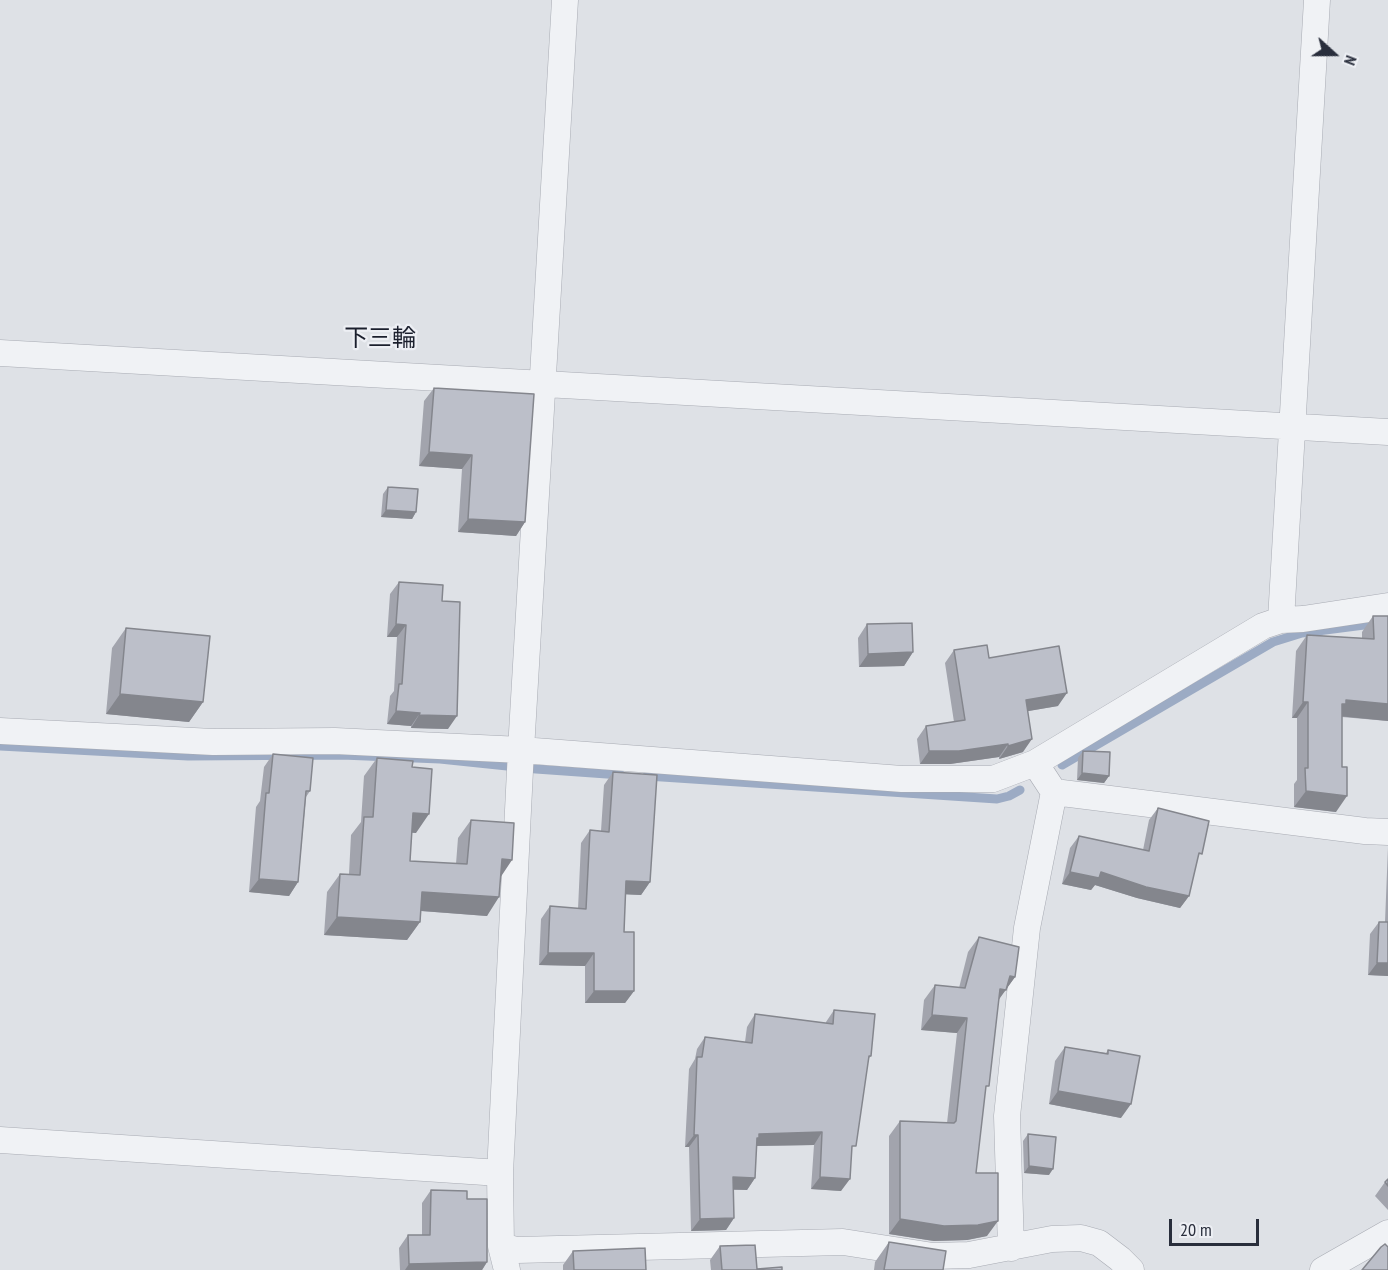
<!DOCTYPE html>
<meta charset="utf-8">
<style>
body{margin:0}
#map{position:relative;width:1388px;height:1270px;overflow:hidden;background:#dee1e6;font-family:"PT Sans Narrow",sans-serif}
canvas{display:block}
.north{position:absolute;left:1304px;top:24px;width:60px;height:60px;-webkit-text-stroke:4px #edeff4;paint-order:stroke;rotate:111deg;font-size:16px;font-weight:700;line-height:24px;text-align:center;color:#292e3c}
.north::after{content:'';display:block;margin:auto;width:21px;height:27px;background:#292e3c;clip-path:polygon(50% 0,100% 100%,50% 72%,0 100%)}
.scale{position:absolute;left:1169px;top:1219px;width:90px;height:27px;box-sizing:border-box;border:3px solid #292e3c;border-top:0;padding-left:8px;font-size:18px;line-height:21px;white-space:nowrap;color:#292e3c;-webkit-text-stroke:4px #edeff4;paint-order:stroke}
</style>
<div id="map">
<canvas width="1388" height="1270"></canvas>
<div class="north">N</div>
<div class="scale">20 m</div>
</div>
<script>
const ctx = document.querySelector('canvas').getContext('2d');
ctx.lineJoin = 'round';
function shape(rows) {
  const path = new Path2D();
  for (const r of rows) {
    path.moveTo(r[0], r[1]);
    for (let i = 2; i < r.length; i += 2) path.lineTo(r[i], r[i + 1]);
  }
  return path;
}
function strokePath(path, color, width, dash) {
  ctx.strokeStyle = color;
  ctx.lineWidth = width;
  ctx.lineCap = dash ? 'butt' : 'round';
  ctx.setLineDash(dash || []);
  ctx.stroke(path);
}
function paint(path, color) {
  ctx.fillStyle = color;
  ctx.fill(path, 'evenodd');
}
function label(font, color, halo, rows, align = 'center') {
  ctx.font = font + ' "PT Sans Narrow","Noto Sans JP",sans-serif';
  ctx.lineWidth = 4.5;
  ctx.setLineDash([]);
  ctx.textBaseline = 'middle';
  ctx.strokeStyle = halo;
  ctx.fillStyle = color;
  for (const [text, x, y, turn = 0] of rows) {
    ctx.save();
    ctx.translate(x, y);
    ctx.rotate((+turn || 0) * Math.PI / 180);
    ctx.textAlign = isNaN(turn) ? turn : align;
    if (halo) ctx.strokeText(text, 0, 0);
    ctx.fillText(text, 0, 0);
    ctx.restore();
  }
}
strokePath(shape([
 [0,746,188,756,342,755,440,759,536,769,621,775],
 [1062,765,1273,642,1302,633,1388,622],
 [647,776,997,799,1009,796,1020,790]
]), '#9cabc4', 9);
const street = shape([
 [0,353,1388,432],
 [1281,620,1317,0],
 [0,731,213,742,335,741,521,750,902,779,993,779,1035,763,1263,626,1281,620,1303,619,1388,606],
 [1054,792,1365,831,1388,832],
 [0,1140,500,1173],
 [501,1246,517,1250,843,1242,933,1256,969,1255,1052,1239,1081,1238,1099,1243,1120,1259,1131,1270],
 [1011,1248,1007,1116,1027,928,1054,792,1035,763],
 [507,1270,501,1246,500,1173,521,750,565,0],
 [1323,1270,1388,1233]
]);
strokePath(street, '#a8abb3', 27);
strokePath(street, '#f0f2f5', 26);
paint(shape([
 [434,388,525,522,516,536,458,532,462,469,419,466,424,401],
 [388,487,416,512,412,519,381,517,383,494],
 [399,582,442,601,448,729,411,728,411,726,387,724,390,696,394,691,397,637,387,637,390,594],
 [1373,616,1388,616,1388,721,1342,717,1336,812,1294,807,1294,784,1297,780,1297,718,1292,718,1296,651,1307,635,1362,638,1362,632],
 [867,624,913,652,904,666,859,667,858,638],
 [126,628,203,702,189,722,106,714,112,648],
 [954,650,989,658,1058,706,1028,711,1023,752,999,759,999,757,950,764,920,764,917,739,926,726,954,722,945,663],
 [1083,751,1109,776,1104,783,1077,780,1078,758],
 [273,754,310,791,306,797,298,882,289,896,249,892,256,807,260,801,264,767],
 [377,758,412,767,416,833,412,832,410,861,456,864,458,838,471,820,501,876,487,916,421,911,420,922,407,940,324,935,327,892,340,874,349,874,351,835,361,822,364,776],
 [613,772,650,882,641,895,625,894,624,932,634,991,625,1003,585,1003,585,966,539,965,541,919,550,906,578,909,581,843,590,830,601,831,604,785],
 [1158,808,1197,861,1189,896,1180,908,1137,898,1095,885,1091,890,1062,884,1070,848,1079,836,1143,850,1149,820],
 [1388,847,1388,976,1368,975,1370,934,1379,922,1385,922],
 [979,937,1015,977,998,1000,985,1092,976,1173,987,1236,967,1240,934,1241,889,1234,889,1136,900,1121,947,1123,957,1033,921,1030,924,1000,935,985,959,988,968,952],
 [834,1010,871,1056,868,1059,851,1152,841,1191,811,1189,814,1145,756,1146,755,1178,747,1190,733,1190,734,1218,726,1230,691,1231,689,1147,685,1147,689,1069,695,1059,697,1049,705,1037,745,1042,747,1027,755,1014,826,1023,826,1022],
 [1065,1047,1106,1053,1108,1050,1121,1118,1049,1104,1055,1061],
 [1028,1134,1049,1175,1024,1173,1023,1141],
 [1388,1179,1388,1210,1375,1196,1385,1182],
 [431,1190,467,1199,487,1262,482,1270,400,1270,399,1248,408,1235,422,1235,422,1203],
 [889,1242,943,1270,874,1270,875,1262],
 [720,1246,757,1269,782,1270,711,1270,710,1260],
 [573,1251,646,1270,563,1270,563,1265]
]), '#a2a4ad');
paint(shape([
 [429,452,472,455,462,469,419,466],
 [386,510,416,512,412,519,381,517],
 [468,519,525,522,516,536,458,532],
 [396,624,406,625,397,637,387,637],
 [913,652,904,666,859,667,868,654],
 [1067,693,1058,706,1017,713,1026,700],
 [120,694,203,702,189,722,106,714],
 [1346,700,1388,704,1388,721,1338,716,1331,720],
 [1303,702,1308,702,1297,718,1292,718],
 [396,711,420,713,411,726,387,724],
 [419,715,457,716,448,729,411,728],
 [1032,739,1023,752,999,759,1008,746],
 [1008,744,999,757,950,764,920,764,929,751],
 [1082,773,1109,776,1104,783,1077,780],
 [1306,791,1347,796,1336,812,1294,807],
 [413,813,429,814,416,833,400,832],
 [502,859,512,860,500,878],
 [1070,872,1101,872,1189,896,1180,908,1137,898,1095,885,1091,890,1062,884],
 [259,879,298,882,289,896,249,892],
 [626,881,650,882,641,895,617,894],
 [422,892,499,897,487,916,409,910],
 [337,917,420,922,407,940,324,935],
 [548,953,594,953,585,966,539,965],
 [1377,963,1388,963,1388,976,1368,975],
 [1010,976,1015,977,995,1005,989,1004],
 [594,991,634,991,625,1003,585,1003],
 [932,1015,967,1018,957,1033,921,1030],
 [1058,1091,1131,1104,1121,1118,1049,1104],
 [822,1132,814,1145,753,1146,759,1134],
 [694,1135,698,1135,689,1147,685,1147],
 [1029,1166,1053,1169,1049,1175,1024,1173],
 [733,1177,755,1178,747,1190,725,1189],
 [820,1177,850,1179,841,1191,811,1189],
 [734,1218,726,1230,691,1231,700,1219],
 [900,1219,998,1221,987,1236,967,1240,934,1241,889,1234],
 [487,1262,482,1270,405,1270,409,1264]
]), '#84868d');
const building = shape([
 [434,388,534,394,525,522,468,519,472,455,429,452,434,388],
 [388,487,418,489,416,512,386,510,388,487],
 [399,582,443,585,442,601,460,602,457,716,419,715,420,713,396,711,399,684,402,684,406,625,396,624,399,582],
 [1373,616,1388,616,1388,704,1346,700,1346,704,1342,704,1342,767,1347,767,1347,796,1306,791,1305,768,1308,768,1308,702,1303,702,1307,635,1374,639,1373,616],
 [912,623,913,652,868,654,867,624,912,623],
 [126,628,210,636,203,702,120,694,126,628],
 [987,645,989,658,1059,646,1067,693,1026,700,1032,739,1008,746,1008,744,959,751,929,751,926,726,965,720,954,650,987,645],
 [1083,751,1110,752,1109,776,1082,773,1083,751],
 [273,754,313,758,310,791,306,791,298,882,259,879,266,793,269,793,273,754],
 [377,758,413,761,412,767,432,769,429,814,413,813,410,861,467,864,471,820,514,823,512,860,502,859,499,897,422,892,420,922,337,917,340,874,360,875,364,817,373,817,377,758],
 [613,772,657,775,650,882,626,881,624,932,634,932,634,991,594,991,594,953,548,953,550,906,586,909,590,830,609,832,613,772],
 [1158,808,1209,821,1202,854,1199,853,1189,896,1146,887,1101,872,1099,878,1070,872,1079,836,1149,851,1158,808],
 [1379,922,1388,922,1388,963,1377,963,1379,922],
 [979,937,1019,947,1015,977,1010,976,1006,990,1000,989,989,1086,986,1086,976,1173,998,1173,998,1221,978,1225,944,1226,900,1219,900,1121,954,1123,956,1121,967,1018,932,1015,935,985,965,988,979,937],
 [834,1010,875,1014,871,1056,869,1056,856,1146,852,1146,850,1179,820,1177,822,1132,759,1134,759,1138,757,1138,755,1178,733,1177,734,1218,700,1219,698,1135,694,1135,697,1057,702,1057,705,1037,752,1043,755,1014,833,1024,834,1010],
 [1065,1047,1108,1054,1108,1050,1140,1056,1131,1104,1058,1091,1065,1047],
 [1028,1134,1056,1137,1053,1169,1029,1166,1028,1134],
 [1388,1179,1388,1186,1385,1182,1388,1179],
 [431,1190,467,1191,467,1199,487,1199,487,1262,409,1264,408,1235,430,1235,431,1190],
 [889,1242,946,1251,943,1270,884,1270,889,1242],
 [1385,1244,1388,1247,1388,1270,1362,1270,1381,1247,1385,1244],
 [755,1245,757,1269,782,1267,782,1270,722,1270,720,1246,755,1245],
 [645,1248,646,1270,574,1270,573,1251,645,1248]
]);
paint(building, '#bcbfc9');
strokePath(building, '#84868d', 1.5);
label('24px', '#1b1f2d', '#edeff4', [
 ["下三輪",380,339]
]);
</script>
